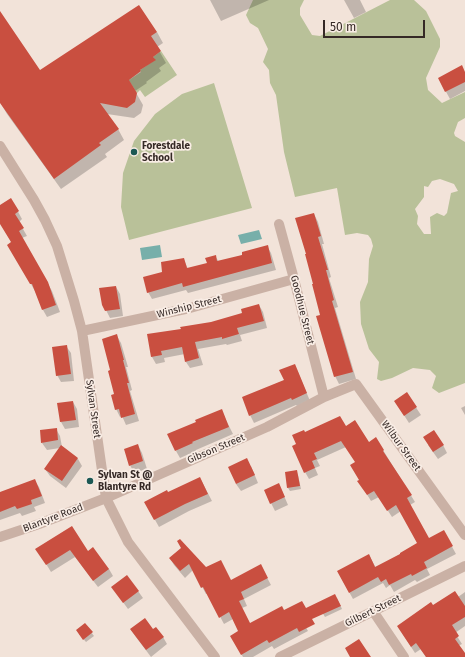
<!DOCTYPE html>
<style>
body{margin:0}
#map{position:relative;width:465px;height:657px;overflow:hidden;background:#f2e3d9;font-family:"Fira Sans",sans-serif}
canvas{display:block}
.scale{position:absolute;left:323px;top:20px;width:102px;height:18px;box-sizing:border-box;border:2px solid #352926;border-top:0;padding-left:5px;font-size:12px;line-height:14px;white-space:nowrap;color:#352926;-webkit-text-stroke:3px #f9ede5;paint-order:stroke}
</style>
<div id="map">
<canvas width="465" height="657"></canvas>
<div class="scale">50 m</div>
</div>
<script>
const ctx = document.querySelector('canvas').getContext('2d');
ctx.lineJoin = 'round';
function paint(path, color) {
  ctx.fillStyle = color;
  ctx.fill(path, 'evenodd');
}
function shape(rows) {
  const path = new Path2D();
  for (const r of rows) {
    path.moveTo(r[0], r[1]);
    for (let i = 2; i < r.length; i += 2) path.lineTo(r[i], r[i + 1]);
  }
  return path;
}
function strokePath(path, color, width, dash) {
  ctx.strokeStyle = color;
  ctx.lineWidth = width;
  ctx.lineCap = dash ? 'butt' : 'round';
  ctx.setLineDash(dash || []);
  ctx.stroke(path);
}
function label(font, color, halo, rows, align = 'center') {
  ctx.font = font + ' "Fira Sans",sans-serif';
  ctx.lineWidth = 3.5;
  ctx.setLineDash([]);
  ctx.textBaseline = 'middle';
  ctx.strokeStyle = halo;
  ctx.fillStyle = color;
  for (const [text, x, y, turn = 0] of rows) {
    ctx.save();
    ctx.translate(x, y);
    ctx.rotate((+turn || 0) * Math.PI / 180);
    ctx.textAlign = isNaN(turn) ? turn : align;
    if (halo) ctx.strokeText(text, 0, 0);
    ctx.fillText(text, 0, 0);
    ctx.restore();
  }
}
paint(shape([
 [253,0,304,0,300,8,300,15,312,35,320,36,390,0,414,0,426,11,440,39,440,47,426,78,428,90,442,103,465,92,465,118,458,122,454,133,455,136,465,142,465,383,439,393,432,388,436,376,430,370,413,368,392,378,381,381,377,379,379,362,369,349,361,324,360,302,368,282,369,259,373,246,371,239,368,235,357,233,345,235,337,188,295,197,284,152,276,95,270,83,269,70,263,62,268,49,258,28,250,23,246,15],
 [440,179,454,184,458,191,451,193,447,213,444,216,437,213,430,217,431,234,424,234,417,224,418,216,415,209,424,197,424,186,428,187,432,181],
 [161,51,177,75,145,97,140,90,137,93,128,79,129,80,141,72,140,70,155,60,153,57],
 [214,83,252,208,129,240,121,207,123,173,134,141,155,114,182,94]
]), '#b9c199');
paint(shape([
 [259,230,262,239,241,244,238,235],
 [160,245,162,257,142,260,140,248]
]), '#77afaa');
paint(shape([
 [210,0,269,0,221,21],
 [344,0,360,0,366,12,354,18],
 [0,13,40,72,157,32,163,43,157,47,166,63,159,68,161,71,146,82,147,83,135,91,143,105,141,113,134,118,107,114,118,129,124,140,105,154,107,157,61,189,7,114,0,102],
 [465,73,465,91,450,99,439,79],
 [11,199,22,219,19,222,27,236,22,238,52,291,60,312,47,317,43,310,35,291,8,245,12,243,0,222,0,206],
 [314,214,318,222,324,244,322,244,331,277,329,278,338,307,335,308,356,379,339,384,335,376,314,285],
 [267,246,271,253,276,270,188,293,186,290,152,299,148,292,163,272,184,260,188,269,208,264,215,256,219,262,243,255],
 [116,287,120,294,123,316,110,318,103,304],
 [259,305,263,312,267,328,240,335,242,341,227,345,226,344,198,349,203,365,190,368,186,362,185,354,164,358,165,362,156,364,152,357,148,335,182,330,211,323,243,314],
 [117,336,121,343,128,367,126,367,132,390,130,391,139,421,126,425,122,416,120,417,116,409,112,370],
 [66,346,71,353,74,381,61,382,57,375],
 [294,365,298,372,310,401,297,406,296,405,254,423,250,415,243,398,285,380],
 [407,394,421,415,409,423,400,409],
 [73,402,77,409,79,427,65,429,61,422,58,404],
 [465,406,465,415,461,408],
 [221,410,233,434,196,450,196,451,180,458,176,451,197,422],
 [345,427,369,443,383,450,415,502,410,505,429,540,444,532,456,554,427,569,430,575,417,582,415,580,394,592,390,585,386,588,383,583,353,599,338,572,369,555,376,568,418,544,401,511,392,517,379,497,371,501,363,488,356,462,346,447,317,460,320,466,315,468,318,475,309,479,305,472,298,445,304,433],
 [56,429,60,436,62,447,78,459,82,466,66,488,50,476,45,469,60,448,47,450,42,443],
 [138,445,142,453,147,469,134,473,130,465],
 [428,445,443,445,447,453,438,459],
 [251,466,258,483,241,491,236,484],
 [296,471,298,475,301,489,290,491,288,488,286,473],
 [200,478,212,501,189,511,159,527,145,502,168,493],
 [34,480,39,487,45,503,34,507,36,511,22,516,20,513,0,520,0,494],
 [282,491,288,505,275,511,271,503],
 [72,527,87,552,109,569,113,576,98,587,75,557,51,572,37,549],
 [170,558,205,569,231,581,264,572,271,585,244,599,247,606,242,608,250,624,284,611,304,624,308,631,274,649,272,646,253,657,243,657,231,636,239,631,233,619,224,624,208,594,206,594,193,570,185,578,174,565],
 [138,591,143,598,128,609,117,594],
 [465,592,465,626,455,633,462,644,458,646,465,655,465,657,426,657,421,649,415,653,402,633,433,606,458,597],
 [337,598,342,609,325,617,317,604],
 [85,624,94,636,86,642,79,634],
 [131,630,153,630,163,637,167,644,151,657,136,637]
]), '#0003');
paint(shape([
 [139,5,157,32,151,36,161,51,153,57,156,60,140,70,141,71,129,80,137,93,135,102,127,108,100,103,119,129,99,143,101,145,54,179,0,103,0,11,40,70],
 [462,65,465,72,465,82,445,92,438,78],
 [11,198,19,211,15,214,24,228,19,231,48,282,56,305,42,310,32,284,30,284,7,245,11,242,0,224,0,205],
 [314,213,321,236,318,237,328,270,326,270,334,300,332,301,353,372,334,377,316,316,320,315,312,284,313,284,305,254,306,254,295,218],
 [268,245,272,263,183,287,182,283,147,293,143,277,162,272,161,262,184,258,187,268,207,263,205,258,216,255,217,261,242,255,242,252],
 [116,286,120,309,105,311,102,305,99,288],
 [259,304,264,321,237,328,239,334,222,339,222,337,195,342,199,358,185,362,182,347,161,351,162,355,151,357,147,334,181,329,180,327,211,322,242,313,241,309],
 [117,334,124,360,123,360,129,383,127,383,135,414,121,418,119,409,115,410,111,395,114,394,108,371,110,370,102,339],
 [67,345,71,374,56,376,52,347],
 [295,364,307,393,292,400,291,398,249,416,242,397,284,380,279,370],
 [407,392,417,407,404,416,394,401],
 [73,401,76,420,60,422,57,403],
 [222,409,229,427,192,442,193,443,175,451,167,434,196,422,195,420],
 [340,416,346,426,355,420,369,442,376,437,384,450,383,451,412,495,407,498,429,538,444,530,453,546,424,562,427,568,412,576,411,574,389,585,386,579,381,582,378,577,349,593,337,571,369,554,375,567,400,554,400,553,417,543,396,505,387,511,374,491,367,495,357,481,359,480,350,465,355,462,341,441,314,453,317,459,312,461,315,468,304,473,292,446,296,444,292,435,304,430,305,432],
 [57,428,58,440,41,443,40,430],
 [434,430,444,445,433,452,423,437],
 [138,444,143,461,129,466,124,449],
 [61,445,78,458,62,481,44,469],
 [247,458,255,475,236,484,228,467],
 [297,470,300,486,287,488,285,472],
 [200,477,208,494,185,504,154,520,144,502,167,490,168,492],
 [35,479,42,496,31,500,32,504,17,509,15,506,0,512,0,492],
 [279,483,285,497,270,504,264,490],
 [72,526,88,551,93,547,109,569,93,581,70,550,46,565,35,549],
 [180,539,206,567,221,560,231,580,261,564,268,578,241,592,244,599,239,601,250,623,282,606,284,610,302,601,306,608,335,594,341,606,312,619,315,624,299,632,297,628,269,643,267,640,241,655,230,636,238,631,229,612,219,618,203,587,201,588,189,564,180,571,169,558,181,548,177,541],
 [127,575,139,591,123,603,111,587],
 [455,591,465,606,465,617,452,625,459,636,455,639,465,653,465,657,426,657,416,643,411,647,397,626,431,602,433,605],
 [145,618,153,629,156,627,164,637,146,650,130,629],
 [85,623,93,632,83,640,76,630],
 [359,639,371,657,350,657,345,648]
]), '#c94f40');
strokePath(shape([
 [0,146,34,200,45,220,57,246,74,301,82,331,106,498,128,542,215,657],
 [279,224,294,279,324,397],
 [82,331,190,308,294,279],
 [0,537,39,524,106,498,267,427,324,397,356,384,465,535],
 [373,611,404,657],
 [280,657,465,566]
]), '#cab1a5', 10);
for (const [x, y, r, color] of [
 [134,152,4,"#1b5854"],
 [90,481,4,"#1b5854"]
]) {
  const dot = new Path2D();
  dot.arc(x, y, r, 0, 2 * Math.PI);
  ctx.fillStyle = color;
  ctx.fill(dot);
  strokePath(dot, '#f9ede5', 1.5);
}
label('bold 10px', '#352926', '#f9ede5', [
 ["Forestdale",142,146],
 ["School",142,158],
 ["Sylvan St @",98,475],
 ["Blantyre Rd",98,487]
], 'left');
label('10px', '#352926', '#f9ede5', [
 ["Winship Street",189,307,-14],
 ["Goodhue Street",302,310,76],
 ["Sylvan Street",93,409,82],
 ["Wilbur Street",401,446,54],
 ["Gibson Street",216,449,-23],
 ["Blantyre Road",53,518,-21],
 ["Gilbert Street",373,611,-26]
]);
</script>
